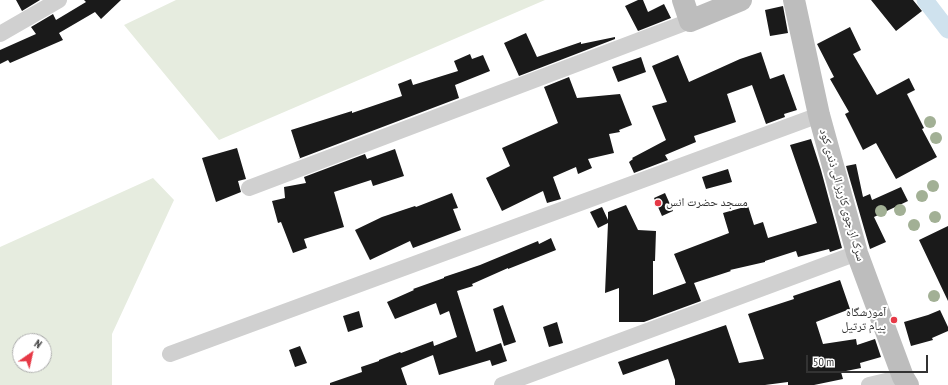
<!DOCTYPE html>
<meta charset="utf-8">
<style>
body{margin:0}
#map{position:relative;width:948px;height:385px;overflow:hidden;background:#fff;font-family:"PT Sans Narrow",sans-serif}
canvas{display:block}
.north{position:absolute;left:12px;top:333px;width:40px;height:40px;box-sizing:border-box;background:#fff;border:1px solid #adadad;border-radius:50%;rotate:34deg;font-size:11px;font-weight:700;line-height:16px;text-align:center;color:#333}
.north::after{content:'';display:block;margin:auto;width:14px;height:18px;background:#e63946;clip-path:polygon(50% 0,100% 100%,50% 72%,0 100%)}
.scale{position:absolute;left:806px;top:355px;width:122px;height:18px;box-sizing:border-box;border:2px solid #333;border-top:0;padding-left:5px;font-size:12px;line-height:14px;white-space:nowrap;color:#333;-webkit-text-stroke:3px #fff;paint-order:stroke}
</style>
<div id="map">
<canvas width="948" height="385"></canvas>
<div class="north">N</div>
<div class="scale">50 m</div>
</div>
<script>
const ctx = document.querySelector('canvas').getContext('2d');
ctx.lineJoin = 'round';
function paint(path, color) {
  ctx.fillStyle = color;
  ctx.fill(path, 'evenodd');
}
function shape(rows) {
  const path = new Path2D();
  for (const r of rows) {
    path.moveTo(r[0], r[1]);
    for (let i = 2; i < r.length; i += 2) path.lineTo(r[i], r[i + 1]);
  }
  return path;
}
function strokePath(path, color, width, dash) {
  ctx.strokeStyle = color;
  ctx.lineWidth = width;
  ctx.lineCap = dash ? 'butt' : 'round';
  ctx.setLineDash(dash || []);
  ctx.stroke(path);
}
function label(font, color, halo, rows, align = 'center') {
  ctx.font = font + ' "PT Sans Narrow","Noto Naskh Arabic",sans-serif';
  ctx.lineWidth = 4;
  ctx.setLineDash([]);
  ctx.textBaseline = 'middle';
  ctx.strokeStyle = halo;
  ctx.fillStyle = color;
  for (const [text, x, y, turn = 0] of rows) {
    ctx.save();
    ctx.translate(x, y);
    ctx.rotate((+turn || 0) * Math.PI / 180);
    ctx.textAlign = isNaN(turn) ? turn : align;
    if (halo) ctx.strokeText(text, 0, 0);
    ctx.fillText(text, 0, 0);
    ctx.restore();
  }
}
paint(shape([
 [176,0,545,0,219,140,124,25],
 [153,178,174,200,112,334,112,385,0,385,0,247],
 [20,341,44,341,44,365,20,365]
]), '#e6ecdf');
strokePath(shape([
 [925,0,948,30]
]), '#cfe2ee', 17);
paint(shape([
 [16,0,40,0,22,11],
 [84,0,121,0,101,19,95,12,59,33,63,40,10,63,8,60,0,64,0,50,36,34,31,27,53,14,56,20,86,2],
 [638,0,643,0,648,12,664,4,671,18,638,31,625,6],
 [871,0,913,0,922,11,896,31],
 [783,6,788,33,770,36,765,10],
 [850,27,861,50,853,54,877,95,909,78,915,90,907,94,924,128,922,129,937,157,896,179,876,143,863,150,845,114,849,112,830,79,834,77,817,44],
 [526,33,537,57,581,42,581,44,615,37,615,39,519,76,504,43],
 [761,52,770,79,784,74,797,110,784,114,785,117,766,124,752,85,727,94,736,122,694,136,696,142,665,155,668,160,634,173,629,162,633,159,632,158,666,140,652,106,667,102,652,66,678,55,689,82,740,59],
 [470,54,472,59,483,55,490,71,455,85,459,98,298,159,300,158,291,130,352,111,352,113,402,96,398,84,411,79,413,85,458,71,454,61],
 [641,57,646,72,618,82,612,67],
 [569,77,577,98,620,94,632,125,619,130,620,132,609,134,614,153,588,159,592,168,578,174,576,167,553,177,561,199,547,203,543,191,502,211,486,178,510,166,502,148,558,123,544,87],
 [811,139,821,170,842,248,830,252,829,249,798,257,796,251,765,261,765,262,730,270,731,271,694,283,701,301,644,322,619,322,619,288,605,293,608,223,598,228,590,212,602,207,608,220,608,212,626,205,638,230,656,231,655,261,653,261,653,295,686,283,674,254,729,233,723,213,748,206,754,225,763,222,768,238,817,223,790,145],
 [237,148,246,179,238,181,241,192,216,202,202,158],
 [395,149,404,176,373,186,371,180,334,192,344,227,304,239,307,248,293,253,281,222,278,223,272,201,285,198,284,187,306,183,304,177,365,154,367,159],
 [856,164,863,197,870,194,872,200,901,187,908,201,874,217,886,242,870,249,846,166],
 [728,169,732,182,706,189,702,177],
 [452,193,458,208,453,209,461,230,413,248,410,241,370,260,355,230,382,217,415,206,416,207],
 [665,193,673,211,662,216,654,198],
 [948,226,948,301,919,240],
 [551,238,556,250,508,269,508,268,472,284,473,286,457,291,476,352,501,343,507,361,492,366,490,360,439,375,433,355,401,368,407,385,330,385,330,383,362,372,361,367,379,361,379,360,400,352,401,353,433,341,434,346,457,337,449,311,440,315,436,303,395,319,387,302,414,290,413,289,444,278,444,277,480,265,538,241,539,244],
 [840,280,850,309,816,322,823,344,856,339,857,345,875,339,881,357,860,363,861,368,841,372,843,379,814,385,788,385,788,382,765,385,675,385,675,380,668,359,623,375,618,362,726,325,739,363,764,359,748,314,794,299,793,296],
 [503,305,516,342,504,346,493,309],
 [940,310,948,327,948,331,932,338,933,340,911,346,904,322,928,315],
 [359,311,363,327,348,332,343,316],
 [557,322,563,343,549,347,543,327],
 [300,346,307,363,295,367,289,350]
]), '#1a1a1a');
strokePath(shape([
 [0,34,59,0],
 [249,188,690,21],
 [170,354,819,115],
 [502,385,857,253],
 [869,385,903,377]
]), '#d0d0d0', 16);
strokePath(shape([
 [683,0,690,21,741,0],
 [794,0,819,115,857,253,903,377,908,385]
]), '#bdbdbd', 22);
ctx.fillStyle = '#a2b095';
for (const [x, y] of [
 [930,122],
 [936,138],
 [933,186],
 [922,196],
 [900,210],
 [881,211],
 [935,217],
 [914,225],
 [934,296]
]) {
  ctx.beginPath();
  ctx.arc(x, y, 6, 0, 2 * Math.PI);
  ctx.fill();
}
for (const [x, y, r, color] of [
 [658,203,4,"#e63946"],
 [894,320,4,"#e63946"]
]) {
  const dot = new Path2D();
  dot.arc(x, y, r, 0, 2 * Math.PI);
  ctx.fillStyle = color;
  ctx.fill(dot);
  strokePath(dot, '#fff', 1.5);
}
label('12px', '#333', '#fff', [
 ["سرک از جوی کاریز الی ذندی کود",842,195,74]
]);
label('12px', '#333', '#fff', [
 ["مسجد حضرت انس",666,203],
 ["آموزشگاه",886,313,"right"],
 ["پیام ترتیل",886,327,"right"]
], 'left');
</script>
